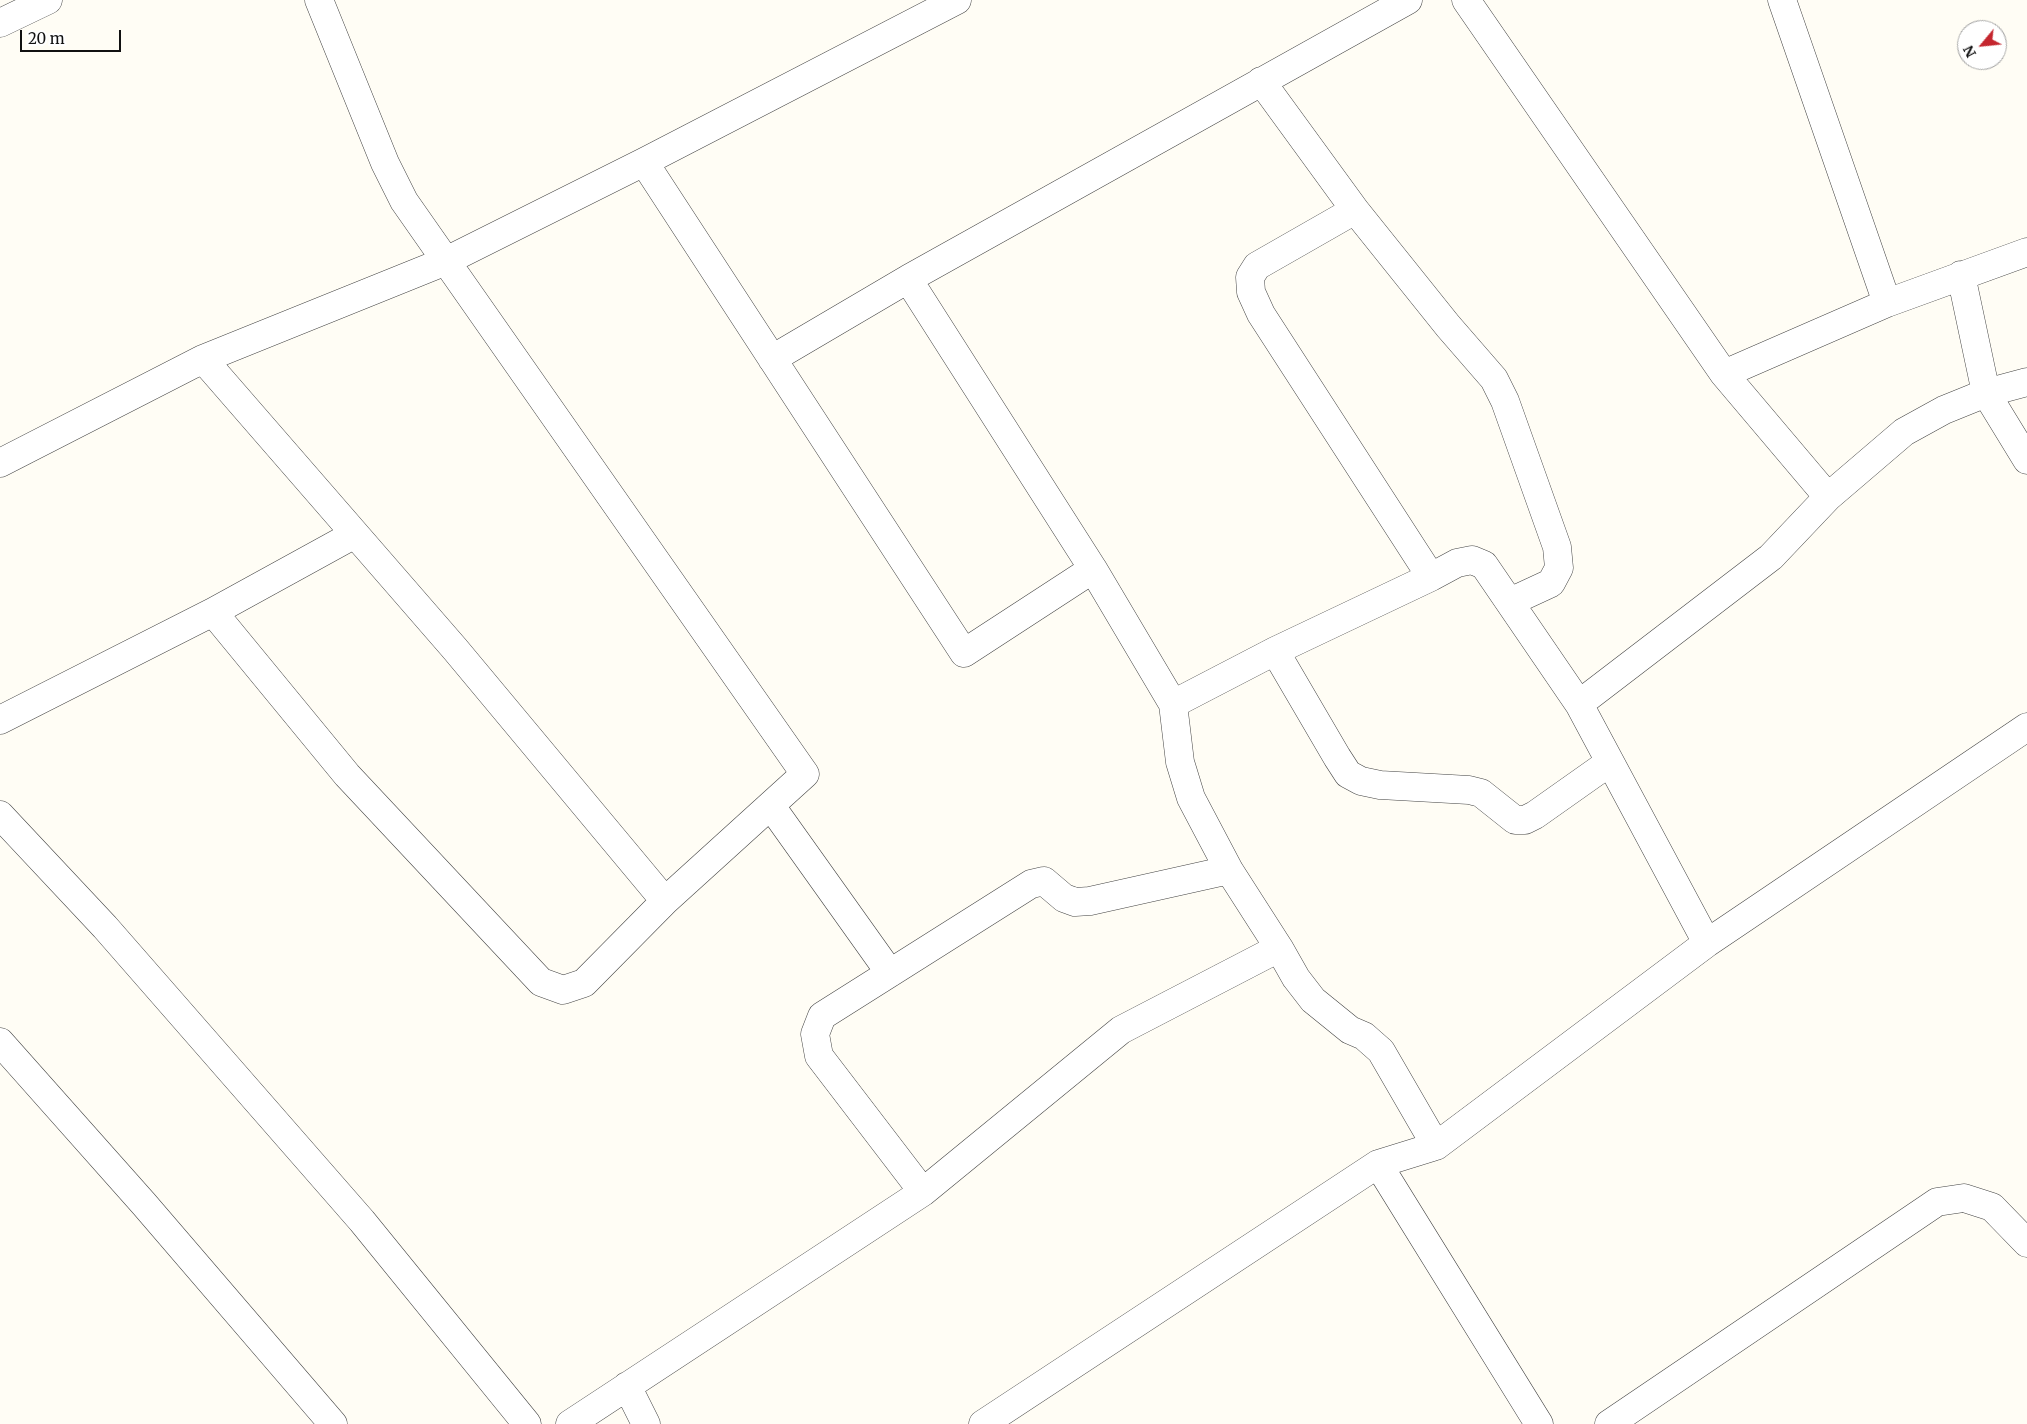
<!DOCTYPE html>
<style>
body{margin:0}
#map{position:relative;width:2027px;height:1424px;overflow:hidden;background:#fffdf5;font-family:Merriweather,serif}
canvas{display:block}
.north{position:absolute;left:1957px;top:20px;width:50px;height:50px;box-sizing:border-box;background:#fff;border:1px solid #a0a0a0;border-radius:50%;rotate:242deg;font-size:14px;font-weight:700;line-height:20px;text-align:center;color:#111}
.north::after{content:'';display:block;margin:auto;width:18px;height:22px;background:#c4262e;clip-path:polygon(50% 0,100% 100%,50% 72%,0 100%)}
.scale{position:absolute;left:20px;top:30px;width:101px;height:22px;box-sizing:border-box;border:2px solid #111;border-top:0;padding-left:6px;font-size:15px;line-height:18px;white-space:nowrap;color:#111;-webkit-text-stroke:4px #fff;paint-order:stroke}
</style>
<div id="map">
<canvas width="2027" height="1424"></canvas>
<div class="north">N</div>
<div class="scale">20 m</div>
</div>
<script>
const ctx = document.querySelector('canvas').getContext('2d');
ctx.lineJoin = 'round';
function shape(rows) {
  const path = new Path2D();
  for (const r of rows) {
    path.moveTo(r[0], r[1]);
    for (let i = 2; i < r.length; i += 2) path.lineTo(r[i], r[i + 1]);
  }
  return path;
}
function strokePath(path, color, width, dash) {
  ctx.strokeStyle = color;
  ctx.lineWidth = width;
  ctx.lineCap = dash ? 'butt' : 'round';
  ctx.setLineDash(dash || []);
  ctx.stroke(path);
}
const minor = shape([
 [1466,0,1724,374,1828,497,1904,432,1944,410,1986,393,2027,382],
 [1782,0,1887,303],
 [0,23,48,0],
 [1261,81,1355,210,1257,266,1250,277,1251,292,1261,314,1431,577,1457,563,1472,560,1484,565,1579,704,1707,943],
 [644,162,964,653,1093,569],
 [1355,210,1448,326,1494,379,1505,401,1557,547,1559,568,1551,583,1510,602],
 [1961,275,1986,393,2027,460],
 [908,279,1093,569,1173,704,1180,762,1191,798,1229,870,1279,948,1296,978,1313,1000,1350,1030,1364,1036,1381,1051,1436,1146],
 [203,359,455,649,665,901],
 [772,359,908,279,1408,0],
 [1724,374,1887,303,2027,252],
 [0,463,203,359,446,261,644,162,957,0],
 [213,612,355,534],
 [1275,651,1337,757,1348,774,1361,781,1380,785,1469,790,1481,793,1515,820,1525,820,1535,815,1610,762],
 [1173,704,1275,651,1431,577],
 [1579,704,1771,557,1828,497],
 [0,720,213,612,347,775,541,982,563,990,584,983,665,901,805,774,404,201,385,163,319,0],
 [771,806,890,973],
 [0,815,105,927,362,1221,527,1424],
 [0,1042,144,1204,333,1424],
 [1378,1164,1539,1424],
 [923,1192,819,1056,815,1034,822,1016,1031,884,1044,881,1064,898,1075,902,1090,901,1229,870],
 [627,1386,646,1424],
 [570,1424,923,1192,1121,1030,1279,948],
 [983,1424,1378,1164,1436,1146,1707,943,2027,727],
 [1609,1424,1937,1202,1964,1198,1992,1207,2027,1243]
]);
strokePath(minor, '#444', 29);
strokePath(minor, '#fff', 28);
</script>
